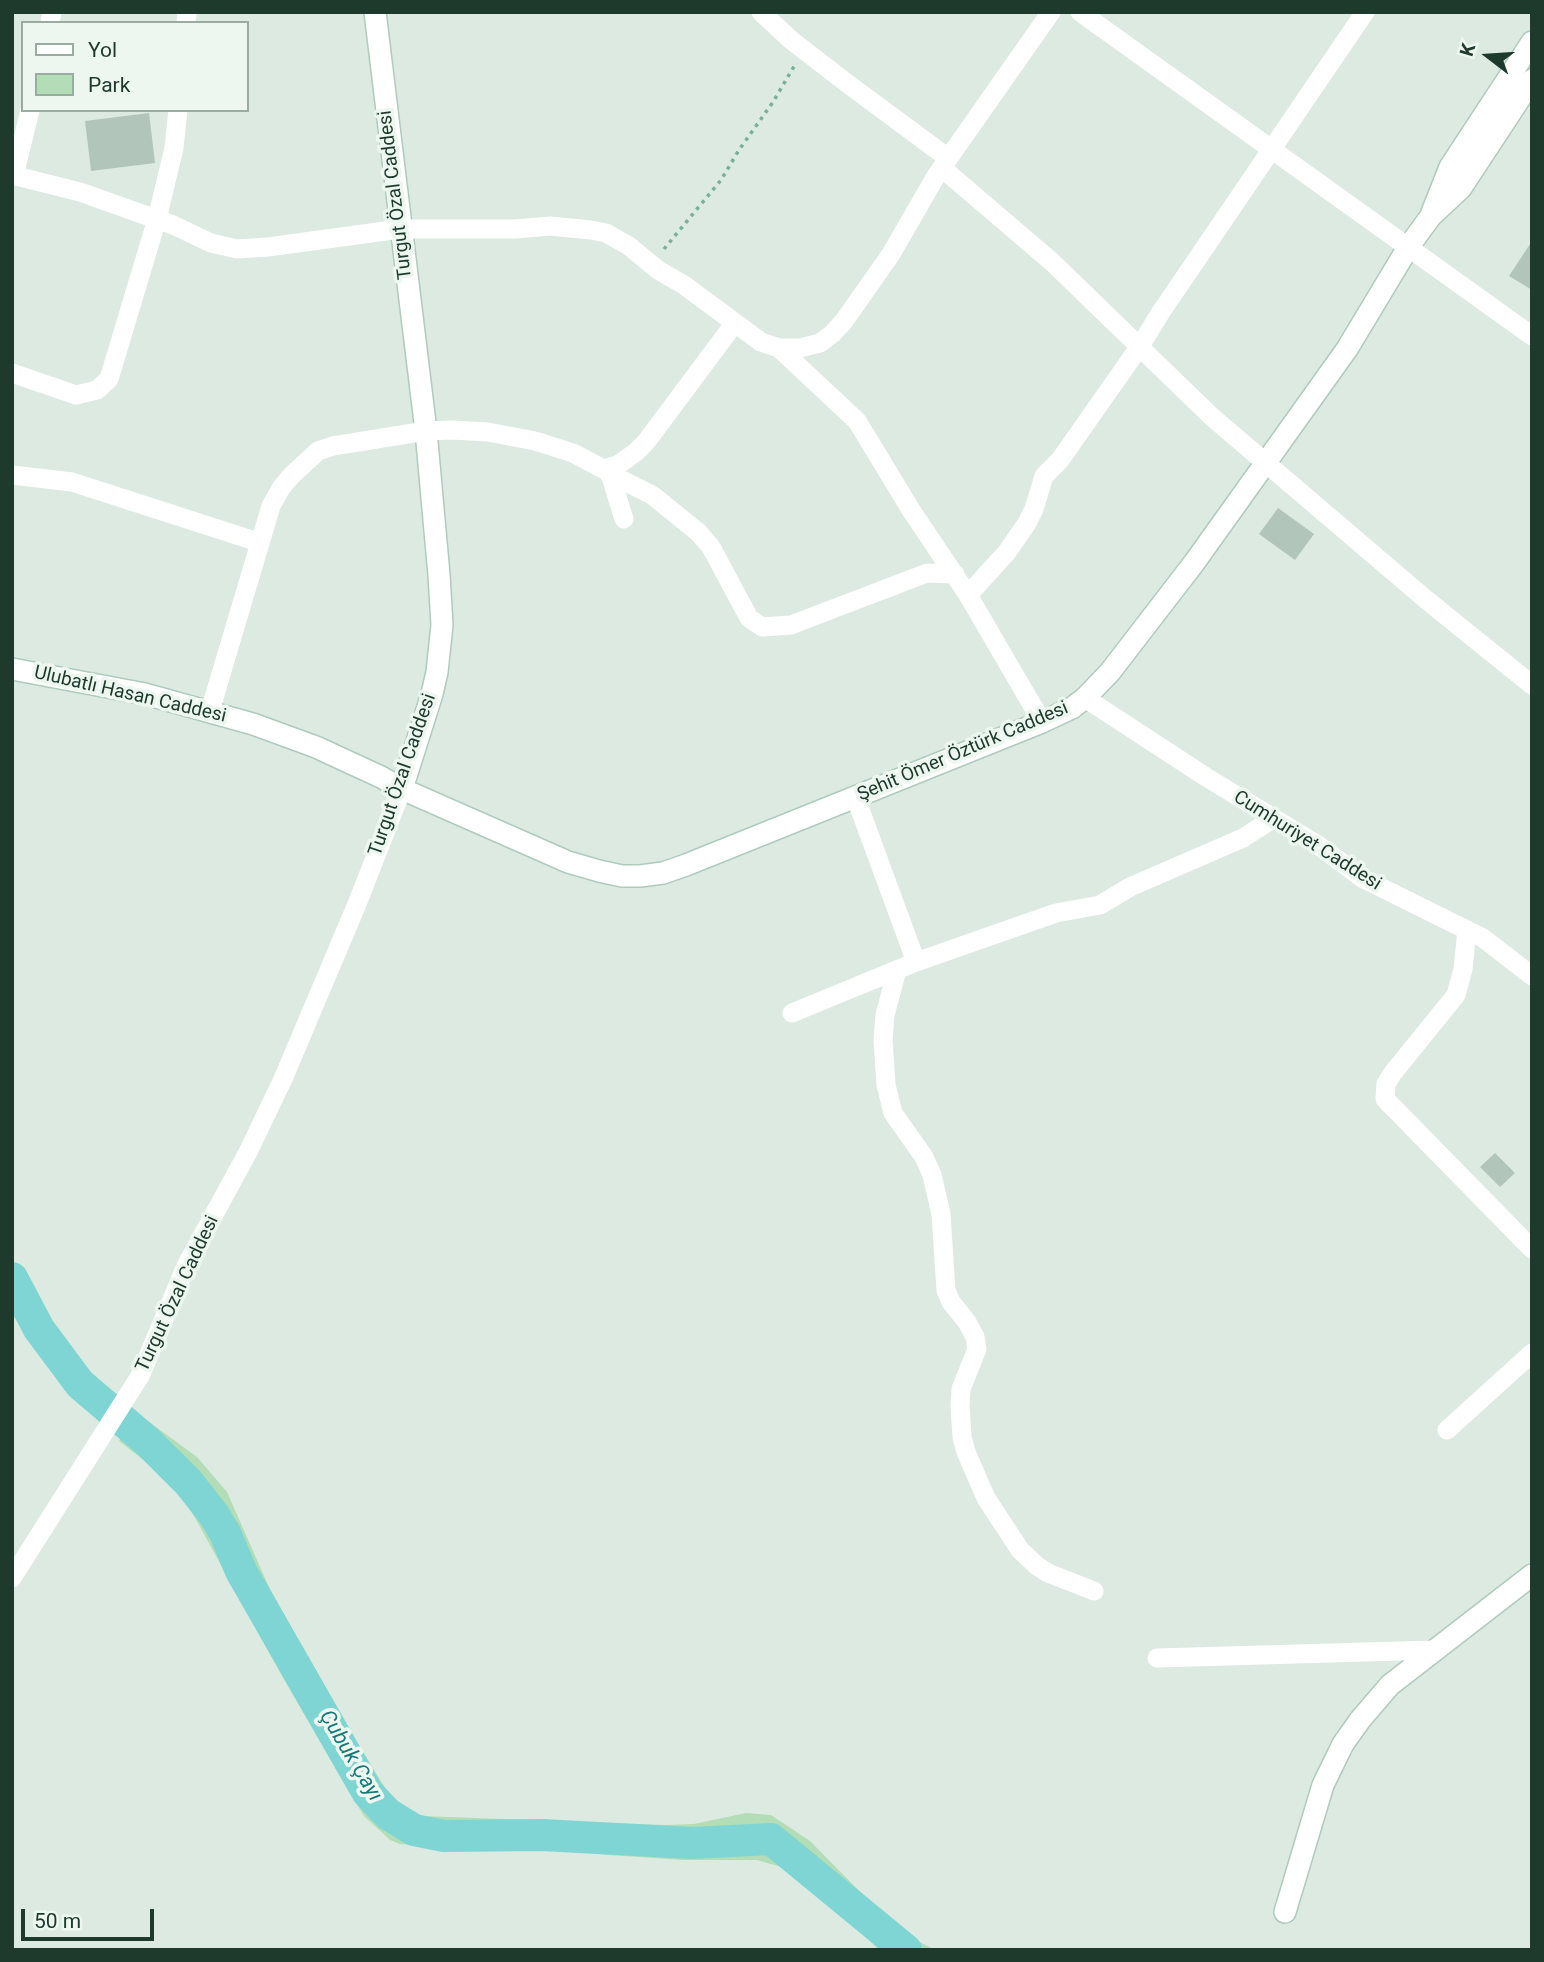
<!DOCTYPE html>
<meta charset="utf-8">
<style>
body{margin:0}
#map{position:relative;width:1544px;height:1962px;overflow:hidden;background:#dceae2;font-family:Roboto,sans-serif}
canvas{display:block}
.frame{position:absolute;inset:0;border:14px solid #1d3a2d;pointer-events:none}
.legend{position:absolute;left:21px;top:21px;width:228px;height:91px;box-sizing:border-box;background:#edf7f0;border:2px solid #9aaba2;margin:0;padding:9px 12px;list-style:none;font-size:21px;color:#1d3a2d}
.legend li{display:flex;align-items:center;gap:14px;height:35px}
.legend b{width:35px;border:2px solid #9aaba2}
.north{position:absolute;left:1453px;top:21px;width:70px;height:70px;-webkit-text-stroke:5px #edf7f0;paint-order:stroke;rotate:287deg;font-size:19px;font-weight:700;line-height:28px;text-align:center;color:#1d3a2d}
.north::after{content:'';display:block;margin:auto;width:24px;height:32px;background:#1d3a2d;clip-path:polygon(50% 0,100% 100%,50% 72%,0 100%)}
.scale{position:absolute;left:21px;top:1909px;width:133px;height:32px;box-sizing:border-box;border:4px solid #1d3a2d;border-top:0;padding-left:9px;font-size:21px;line-height:24px;white-space:nowrap;color:#1d3a2d;-webkit-text-stroke:5px #edf7f0;paint-order:stroke}
</style>
<div id="map">
<canvas width="1544" height="1962"></canvas>
<div class="frame"></div>
<ul class="legend">
<li><b style="height:9px;background:#fff"></b>Yol</li>
<li><b style="height:19px;background:#b3ddb7"></b>Park</li>
</ul>
<div class="north">K</div>
<div class="scale">50 m</div>
</div>
<script>
const ctx = document.querySelector('canvas').getContext('2d');
ctx.lineJoin = 'round';
function paint(path, color) {
  ctx.fillStyle = color;
  ctx.fill(path, 'evenodd');
}
function shape(rows) {
  const path = new Path2D();
  for (const r of rows) {
    path.moveTo(r[0], r[1]);
    for (let i = 2; i < r.length; i += 2) path.lineTo(r[i], r[i + 1]);
  }
  return path;
}
function strokePath(path, color, width, dash) {
  ctx.strokeStyle = color;
  ctx.lineWidth = width;
  ctx.lineCap = dash ? 'butt' : 'round';
  ctx.setLineDash(dash || []);
  ctx.stroke(path);
}
function label(font, color, halo, rows, align = 'center') {
  ctx.font = font + ' Roboto,sans-serif';
  ctx.lineWidth = 7;
  ctx.setLineDash([]);
  ctx.textBaseline = 'middle';
  ctx.strokeStyle = halo;
  ctx.fillStyle = color;
  for (const [text, x, y, turn = 0] of rows) {
    ctx.save();
    ctx.translate(x, y);
    ctx.rotate((+turn || 0) * Math.PI / 180);
    ctx.textAlign = isNaN(turn) ? turn : align;
    if (halo) ctx.strokeText(text, 0, 0);
    ctx.fillText(text, 0, 0);
    ctx.restore();
  }
}
paint(shape([
 [137,1413,197,1457,227,1492,268,1585,314,1671,382,1783,396,1803,406,1812,422,1816,665,1825,694,1824,746,1813,771,1815,810,1841,885,1917,910,1937,935,1950,879,1950,860,1931,792,1873,778,1866,757,1860,682,1860,609,1855,503,1844,452,1847,400,1844,390,1840,364,1816,348,1790,282,1676,183,1496,164,1476,119,1441]
]), '#b3ddb7');
strokePath(shape([
 [12,1278,39,1329,80,1384,148,1442,189,1483,214,1515,225,1533,241,1571,368,1793,388,1814,414,1830,444,1836,542,1835,692,1843,771,1839,906,1950]
]), '#7fd5d3', 32);
paint(shape([
 [149,113,155,163,91,171,85,121],
 [1532,241,1532,290,1509,276],
 [1278,508,1314,534,1295,560,1259,534],
 [1495,1153,1515,1173,1500,1187,1480,1167]
]), '#b2c5ba');
const secondary = shape([
 [375,12,426,431,439,575,442,625,437,672,432,694,402,789],
 [1431,215,1450,167,1532,42],
 [12,669,145,694,253,724,316,747,381,777,402,789,568,862,599,871,622,876,640,876,663,873,686,865,1042,722,1072,708,1085,698,1110,672,1194,563,1347,349,1409,246,1431,216,1461,188,1532,80],
 [1285,1912,1323,1785,1343,1744,1360,1720,1390,1685,1532,1575]
]);
strokePath(secondary, '#afcbbc', 24);
strokePath(shape([
 [664,249,721,180,739,150,773,102,796,63]
]), '#7ab096', 3.5, [3.5, 5]);
strokePath(shape([
 [761,12,791,40,848,84,948,158],
 [1080,12,1532,336],
 [50,23,52,12],
 [186,23,187,12],
 [942,168,1052,262,1212,417,1429,602,1532,685],
 [12,175,80,192,173,225,211,243,237,249,268,247,400,229,515,229,550,226,591,230,606,233,629,246,658,270,684,285,761,342,779,348,800,348,820,343,832,334,844,321,891,254,936,176,1051,12],
 [14,176,30,110],
 [779,348,857,421,911,510,968,595,1042,722],
 [12,373,76,395,97,390,109,379,157,219,174,148,178,110],
 [603,469,618,465,636,452,646,442,734,324],
 [12,475,72,482,258,542],
 [611,477,622,480,652,495,698,532,711,547,749,618,762,627,791,625,927,573,955,574],
 [968,595,1007,552,1027,523,1034,509,1044,476,1060,460,1140,346,1161,312,1365,12],
 [1085,698,1206,777,1318,845,1362,878,1483,938,1532,976],
 [210,711,271,506,281,488,291,476,318,451,333,446,426,431,452,430,488,432,535,441,573,453,607,471,611,477,624,519],
 [855,796,916,962],
 [1467,930,1463,969,1456,995,1392,1074,1386,1084,1385,1099,1532,1249],
 [897,970,885,1015,883,1040,886,1085,893,1113,924,1157,932,1175,941,1214,946,1290,951,1302,967,1322,975,1337,977,1349,961,1389,960,1406,962,1437,966,1452,986,1498,1020,1550,1037,1566,1048,1573,1094,1591],
 [792,1013,916,962,1056,913,1100,905,1130,887,1243,838,1274,818],
 [1447,1430,1532,1353],
 [12,1578,140,1376,186,1266,248,1152,283,1079,357,904,402,789],
 [1157,1658,1436,1650]
]), '#fff', 19);
strokePath(secondary, '#fff', 21);
label('19px', '#1d3a2d', '#edf7f0', [
 ["Turgut Özal Caddesi",396,195,-97],
 ["Ulubatlı Hasan Caddesi",130,695,13],
 ["Şehit Ömer Öztürk Caddesi",963,752,-23],
 ["Turgut Özal Caddesi",403,775,-71],
 ["Cumhuriyet Caddesi",1307,841,32],
 ["Turgut Özal Caddesi",178,1294,-65]
]);
label('italic 21px', '#147979', '#edf7f0', [
 ["Çubuk Çayı",350,1756,59]
]);
</script>
